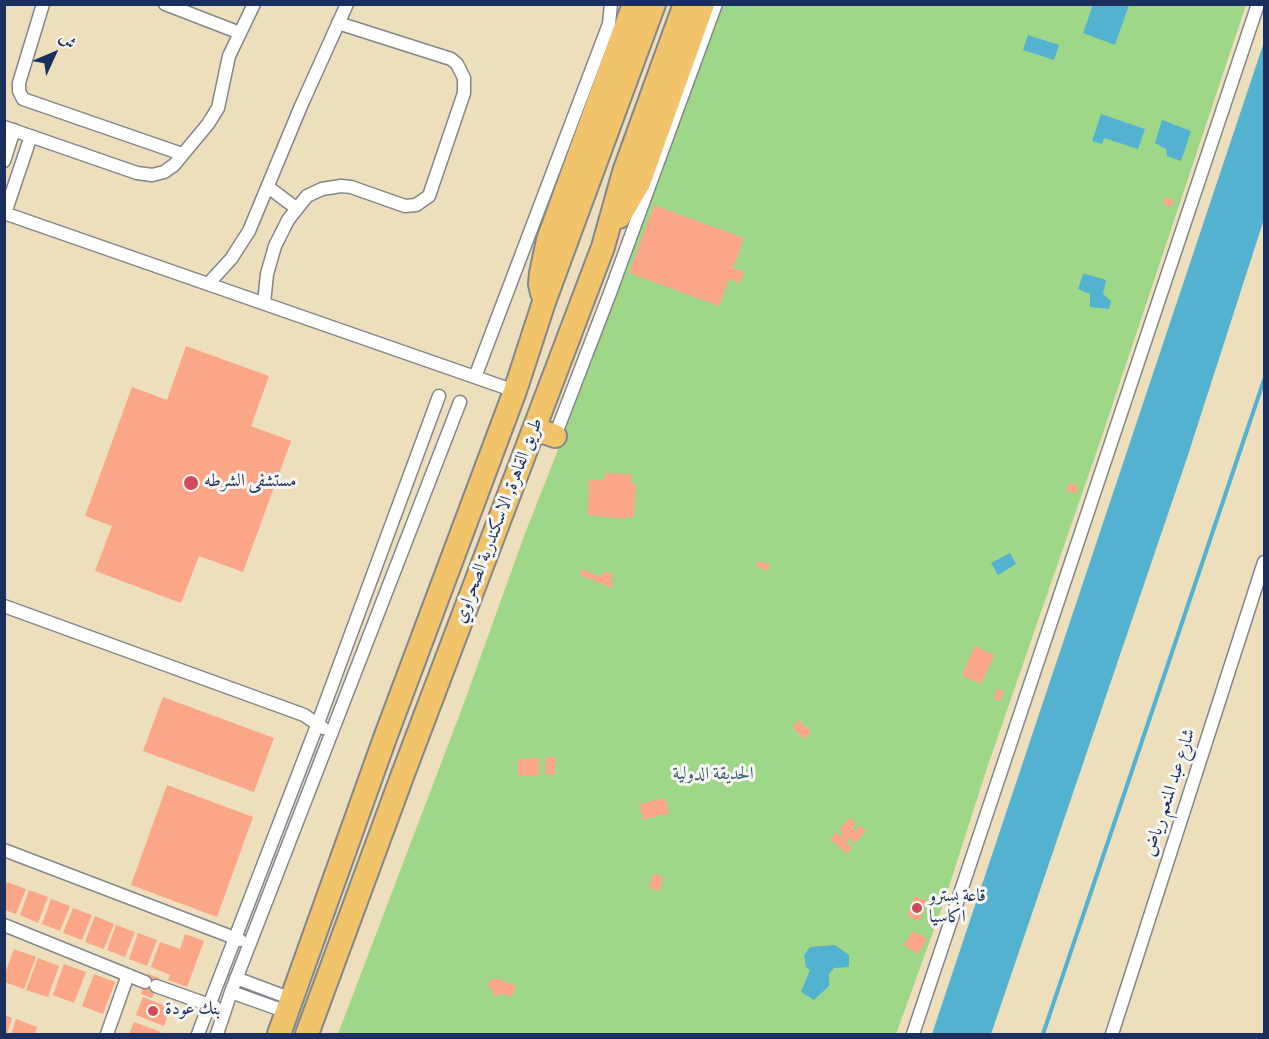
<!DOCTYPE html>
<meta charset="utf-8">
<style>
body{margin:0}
#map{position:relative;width:1269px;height:1039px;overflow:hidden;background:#eddebc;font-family:Vollkorn,Amiri,serif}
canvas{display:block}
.frame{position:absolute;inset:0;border:6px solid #1b2f5e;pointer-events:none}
.north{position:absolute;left:24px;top:24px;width:60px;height:60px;-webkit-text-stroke:4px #f6f6f2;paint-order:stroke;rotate:46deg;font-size:16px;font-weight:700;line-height:24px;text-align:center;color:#1b2f5e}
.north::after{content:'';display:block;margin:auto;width:21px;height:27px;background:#1b2f5e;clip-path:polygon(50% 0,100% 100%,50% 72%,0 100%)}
</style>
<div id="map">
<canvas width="1269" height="1039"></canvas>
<div class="frame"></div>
<div class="north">ش</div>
</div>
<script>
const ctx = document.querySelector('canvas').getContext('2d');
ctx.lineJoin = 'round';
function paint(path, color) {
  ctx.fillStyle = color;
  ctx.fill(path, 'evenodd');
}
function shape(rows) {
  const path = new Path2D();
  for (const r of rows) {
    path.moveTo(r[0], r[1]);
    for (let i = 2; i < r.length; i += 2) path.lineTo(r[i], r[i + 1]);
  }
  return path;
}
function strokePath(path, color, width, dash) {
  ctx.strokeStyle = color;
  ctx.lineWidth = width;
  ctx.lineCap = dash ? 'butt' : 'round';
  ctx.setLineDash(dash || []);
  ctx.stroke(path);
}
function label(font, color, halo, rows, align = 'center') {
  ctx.font = font + ' Vollkorn,Amiri,serif';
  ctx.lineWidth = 6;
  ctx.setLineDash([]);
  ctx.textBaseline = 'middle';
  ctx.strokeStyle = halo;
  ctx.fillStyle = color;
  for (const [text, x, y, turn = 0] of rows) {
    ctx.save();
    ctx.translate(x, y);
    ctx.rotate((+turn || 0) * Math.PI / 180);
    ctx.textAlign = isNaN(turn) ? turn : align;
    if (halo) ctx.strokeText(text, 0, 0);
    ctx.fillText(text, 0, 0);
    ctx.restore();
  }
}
paint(shape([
 [721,5,1246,5,1101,439,987,768,944,902,896,1034,338,1034,464,703,524,536,556,455,656,187]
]), '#9fd789');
paint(shape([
 [1093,5,1129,5,1115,45,1083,33],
 [1028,35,1059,45,1054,60,1023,50],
 [1264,42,1264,219,1187,458,991,1034,932,1034],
 [1101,114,1145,129,1138,149,1104,138,1102,144,1092,141],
 [1162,120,1191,131,1181,161,1167,156,1166,149,1155,143],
 [1083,274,1086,274,1106,280,1103,294,1111,301,1109,309,1090,307,1090,294,1078,289],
 [1010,553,1016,564,998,575,991,563],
 [835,945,849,955,849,967,834,968,829,974,829,986,814,1000,801,992,810,970,806,967,804,955,810,947]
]), '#52b2d0');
strokePath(shape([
 [1043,1034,1264,380]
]), '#52b2d0', 4);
paint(shape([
 [1165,197,1174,200,1171,207,1163,204],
 [654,205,744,238,733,268,744,272,740,283,729,279,719,306,629,273],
 [186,346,269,376,251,426,291,441,243,572,199,556,181,603,95,571,112,526,85,516,132,387,167,400],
 [605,473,631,474,631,483,636,483,634,517,626,517,626,519,588,515,589,480,605,480],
 [1069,483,1078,486,1076,494,1066,491],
 [758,561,770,565,768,571,756,566],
 [582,569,602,577,604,571,613,575,610,581,613,583,612,588,580,575],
 [975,646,994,655,981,684,962,675],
 [997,689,1004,691,1001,701,994,699],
 [163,697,274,738,254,792,143,751],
 [799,720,811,732,804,739,792,727],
 [546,757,556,757,555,775,545,774],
 [539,758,539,776,518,776,518,759],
 [167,785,253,817,217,917,131,885],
 [665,798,669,813,643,820,639,804],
 [850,818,856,823,852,828,855,831,860,826,866,831,855,843,850,838,846,842,852,847,847,854,830,839,836,832,841,837,843,833,839,830],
 [653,874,663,876,660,891,649,888],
 [7,882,26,889,16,914,5,910,5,890],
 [29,890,48,897,38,923,20,915],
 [915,896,927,901,919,921,907,916],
 [51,899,70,906,60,931,42,924],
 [73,908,92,915,82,940,63,933],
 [95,916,114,924,104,949,85,942],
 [116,925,135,932,125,957,107,950],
 [913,931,927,939,918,954,904,945],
 [138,933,157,940,147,966,129,959],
 [185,934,204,941,187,987,168,980,170,975,151,967,160,942,180,949],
 [14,949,36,957,24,989,4,982,4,976],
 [38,958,59,966,48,997,26,990],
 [64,964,86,972,74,1003,53,995],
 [94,974,115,982,103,1014,82,1006],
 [148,974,159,978,152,998,141,994],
 [495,978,516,986,512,997,505,994,495,996,487,983],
 [143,997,170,1008,164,1026,136,1015],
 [4,1015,12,1018,7,1034,4,1034],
 [16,1019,37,1027,35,1034,11,1034],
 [134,1022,161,1032,160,1034,129,1034]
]), '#faa687');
const minor = shape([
 [43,4,19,83,19,91,23,99,182,154],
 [165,4,240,33],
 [4,127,137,173,152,175,164,172,174,165,208,124,218,108,229,56,254,4],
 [4,161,14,130],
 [268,187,296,208],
 [4,213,515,391],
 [5,213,31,136],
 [208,284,231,259,249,231,301,106,347,4],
 [264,303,267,274,275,246,288,220,307,196,322,189,341,186,351,187,405,206,416,205,429,196,464,93,464,78,457,64,451,59,338,23],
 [475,377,609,24,611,4],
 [555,436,610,293,716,4],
 [4,606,304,715,323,728],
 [4,850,240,940],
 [4,925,145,982],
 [236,978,292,999],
 [156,986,215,1007],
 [231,992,287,1012],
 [107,1034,128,975],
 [198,1034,318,723,439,396],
 [217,1034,231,992,460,402],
 [913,1034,1258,4],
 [1112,1034,1264,562]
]);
const motorway = shape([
 [619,217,639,183,703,4],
 [542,293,540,284,541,273,548,240,634,4],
 [535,429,555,436],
 [279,1034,385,738,515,391,544,302,654,4],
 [307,1034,403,774,603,247,624,172,685,4]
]);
strokePath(minor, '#84868d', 15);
strokePath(motorway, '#84868d', 26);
strokePath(minor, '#fff', 12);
strokePath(motorway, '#f1c36a', 22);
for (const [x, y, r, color] of [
 [191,483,8,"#d1495b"],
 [917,908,6,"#d1495b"],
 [153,1011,6,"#d1495b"]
]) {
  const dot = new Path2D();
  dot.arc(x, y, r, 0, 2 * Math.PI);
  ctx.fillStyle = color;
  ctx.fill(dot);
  strokePath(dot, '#f6f6f2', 2);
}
label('18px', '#1b2f5e', '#f6f6f2', [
 ["مستشفى الشرطه",204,483],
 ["قاعة بسترو",929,898],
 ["اكاسيا",929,919],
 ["بنك عودة",165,1011]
], 'left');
label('18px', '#1b2f5e', '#f6f6f2', [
 ["طريق القاهرة, الاسكندرية الصحراوي",500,521,-69],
 ["شارع عبد المنعم رياض",1171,793,-72]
]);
label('18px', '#3c5969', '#f6f6f2', [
 ["الحديقة الدولية",713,776]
]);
</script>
